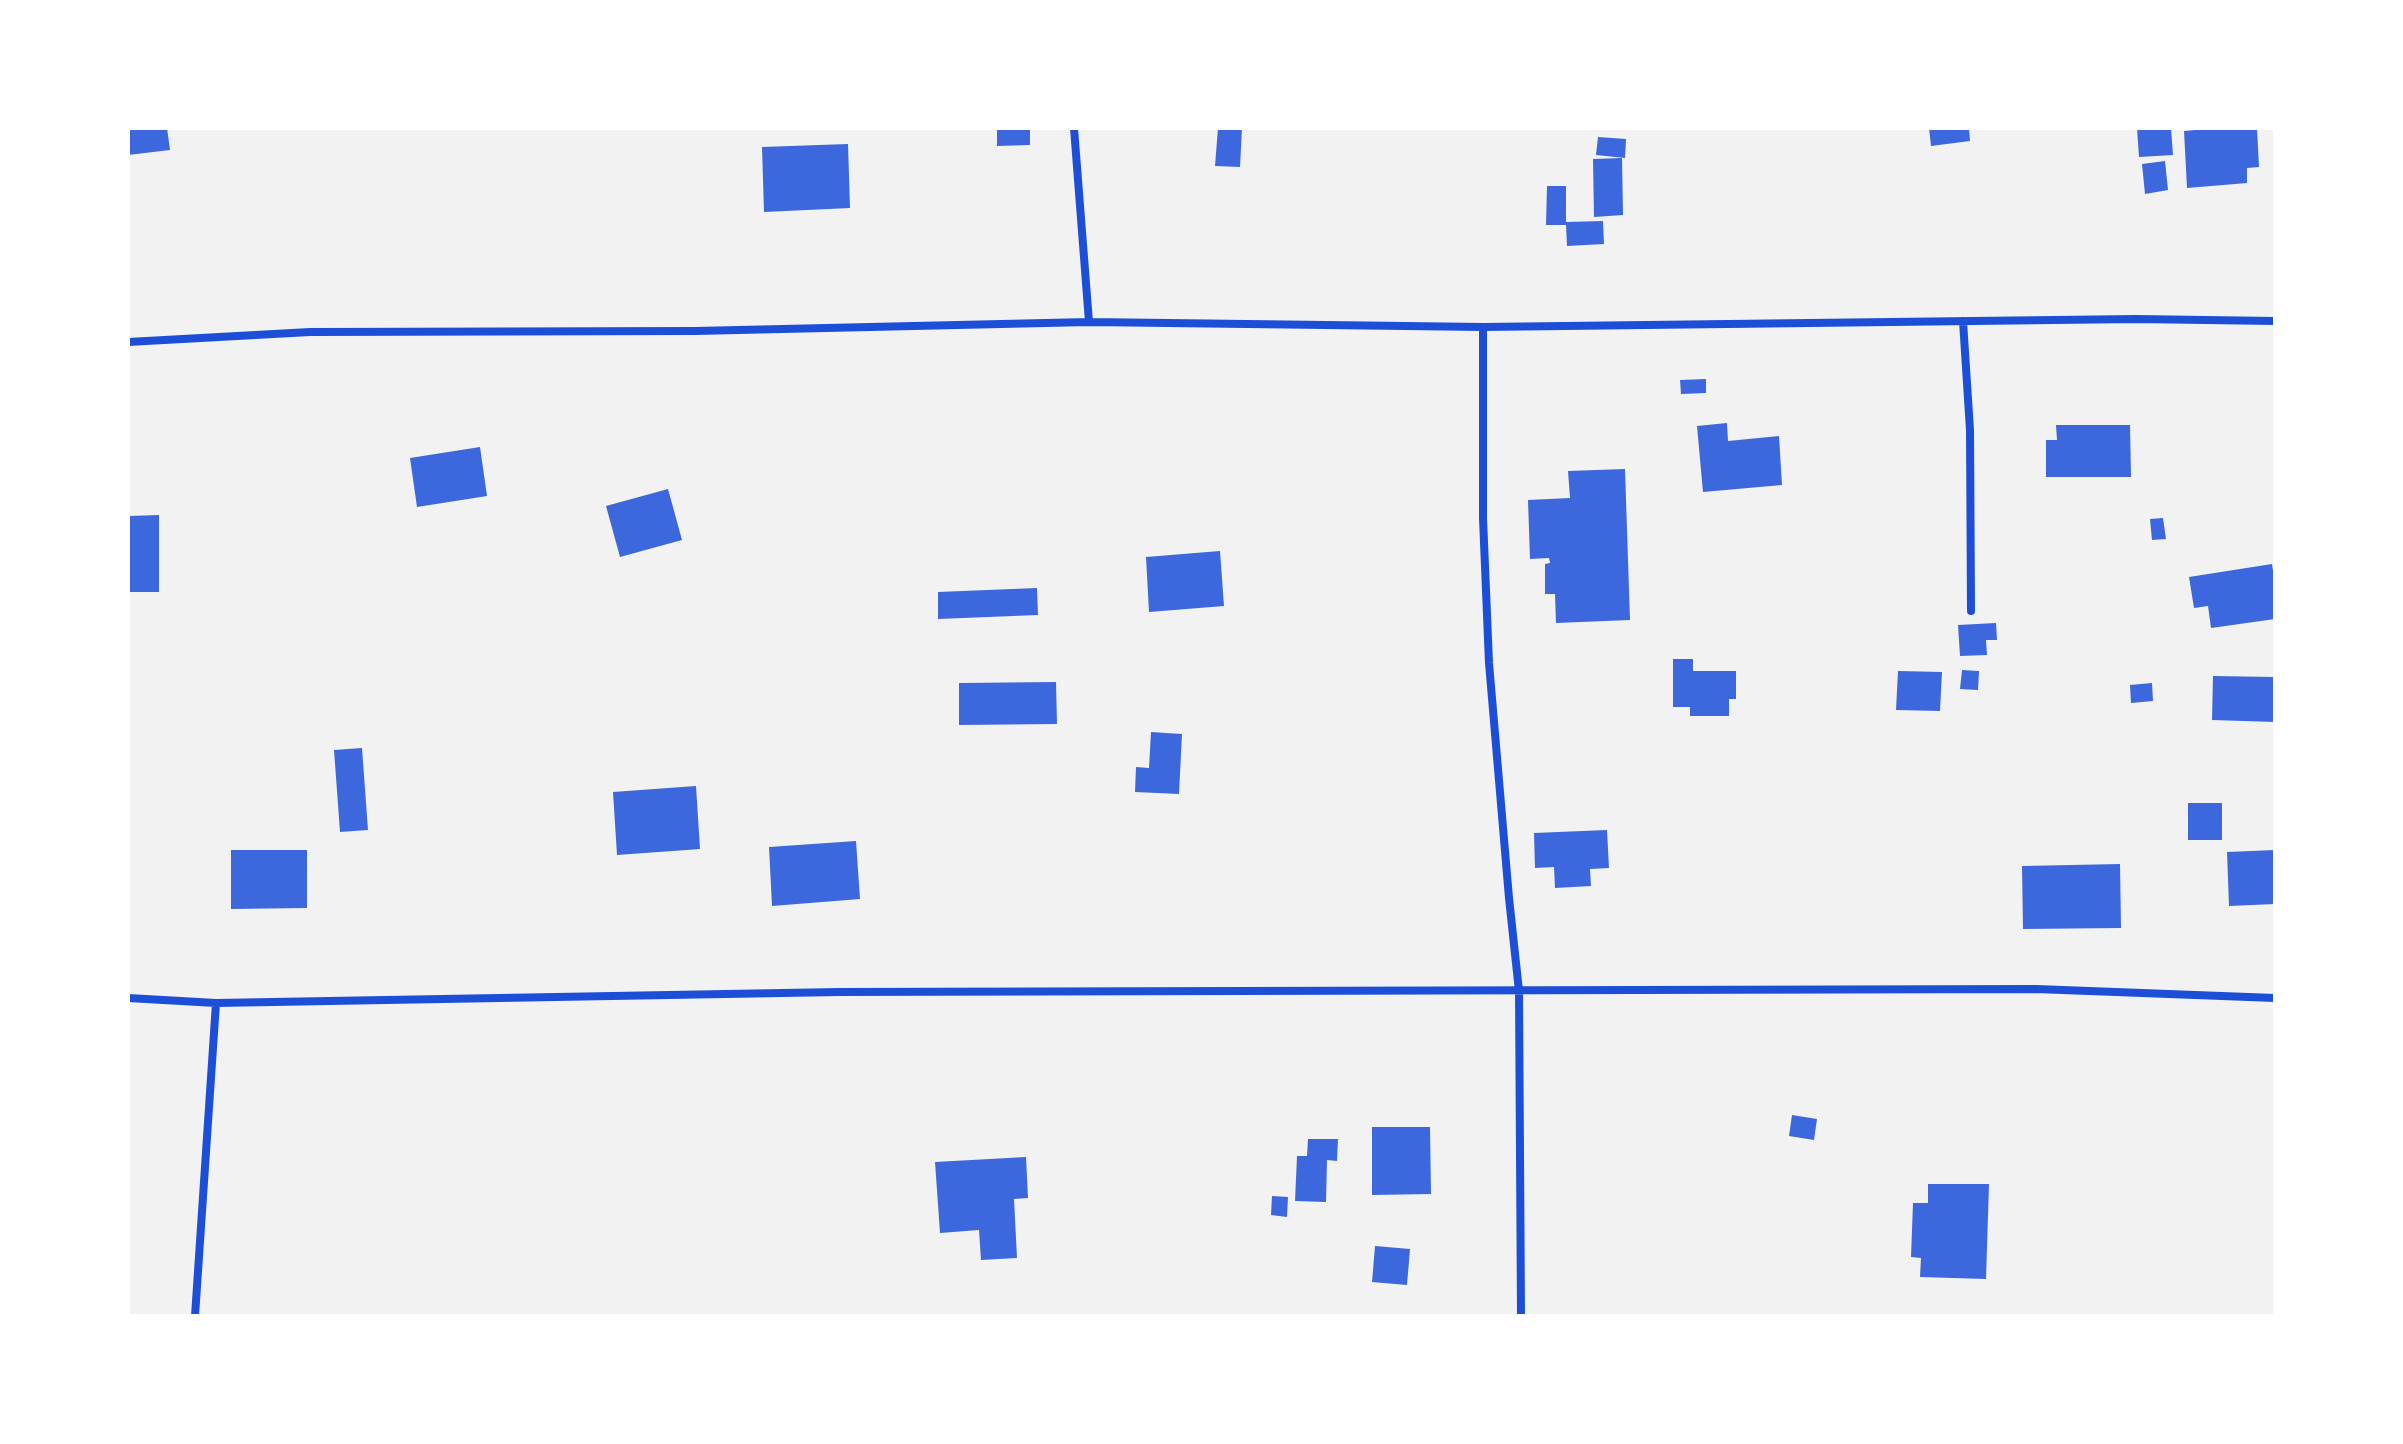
<!DOCTYPE html>
<style>
body{margin:0}
#map{position:relative;width:2403px;height:1444px;overflow:hidden;background:#f2f2f2;font-family:"Noto Serif",serif}
canvas{display:block}
.frame{position:absolute;inset:0;border:130px solid #fff;pointer-events:none}
</style>
<div id="map">
<canvas width="2403" height="1444"></canvas>
<div class="frame"></div>
</div>
<script>
const ctx = document.querySelector('canvas').getContext('2d');
ctx.lineJoin = 'round';
function paint(path, color) {
  ctx.fillStyle = color;
  ctx.fill(path, 'evenodd');
}
function shape(rows) {
  const path = new Path2D();
  for (const r of rows) {
    path.moveTo(r[0], r[1]);
    for (let i = 2; i < r.length; i += 2) path.lineTo(r[i], r[i + 1]);
  }
  return path;
}
function strokePath(path, color, width, dash) {
  ctx.strokeStyle = color;
  ctx.lineWidth = width;
  ctx.lineCap = dash ? 'butt' : 'round';
  ctx.setLineDash(dash || []);
  ctx.stroke(path);
}
paint(shape([
 [128,128,167,128,170,150,128,155],
 [997,128,1030,128,1030,145,997,146],
 [1218,128,1242,128,1240,167,1215,166],
 [1929,128,1969,128,1970,141,1931,146],
 [2137,128,2171,128,2173,155,2139,157],
 [2195,128,2257,128,2259,167,2247,168,2247,183,2187,188,2184,131,2195,130],
 [1598,137,1626,139,1625,158,1596,155],
 [848,144,850,208,764,212,762,147],
 [1622,158,1623,215,1594,217,1593,159],
 [2165,161,2168,190,2145,194,2142,164],
 [1547,186,1566,186,1566,222,1603,221,1604,244,1567,246,1566,225,1546,225],
 [1706,379,1706,393,1681,394,1680,380],
 [1727,423,1728,441,1779,436,1782,485,1703,492,1697,426],
 [2056,425,2130,425,2131,477,2046,477,2046,440,2057,440],
 [480,447,487,496,417,507,410,458],
 [1625,469,1630,620,1556,623,1555,594,1545,594,1545,564,1550,563,1549,558,1530,559,1528,500,1570,498,1568,471],
 [668,489,682,540,620,557,606,506],
 [159,515,159,592,128,592,128,516],
 [2163,518,2166,539,2152,540,2150,519],
 [1220,551,1224,606,1149,612,1146,557],
 [2272,564,2275,584,2275,619,2211,628,2208,606,2194,608,2189,577],
 [1037,588,1038,615,938,619,938,592],
 [1996,623,1997,640,1986,640,1987,655,1960,656,1958,625],
 [1673,659,1693,659,1693,671,1736,671,1736,699,1729,699,1729,716,1690,716,1690,707,1673,707],
 [1962,670,1979,671,1978,690,1960,689],
 [1898,671,1942,672,1940,711,1896,710],
 [2213,676,2275,677,2275,722,2212,720],
 [1056,682,1057,724,959,725,959,683],
 [2152,683,2153,701,2131,703,2130,685],
 [1151,732,1182,734,1179,794,1135,792,1136,767,1149,768],
 [362,748,368,830,340,832,334,750],
 [696,786,700,849,617,855,613,792],
 [2188,803,2222,803,2222,840,2188,840],
 [1607,830,1609,868,1590,869,1591,886,1555,888,1554,867,1535,868,1534,833],
 [856,841,860,899,772,906,769,847],
 [231,850,307,850,307,908,231,909],
 [2275,850,2275,904,2229,906,2227,852],
 [2120,864,2121,928,2023,929,2022,866],
 [1792,1115,1817,1119,1814,1140,1789,1136],
 [1372,1127,1430,1127,1431,1194,1372,1195],
 [1308,1139,1338,1139,1337,1161,1327,1160,1326,1202,1295,1201,1297,1156,1307,1156],
 [1026,1157,1028,1198,1014,1199,1017,1258,981,1260,979,1230,940,1233,935,1162],
 [1928,1184,1989,1184,1986,1279,1920,1277,1921,1258,1911,1257,1913,1203,1928,1203],
 [1272,1196,1288,1197,1287,1217,1271,1215],
 [1375,1246,1410,1249,1407,1285,1372,1282]
]), '#3d67dc');
strokePath(shape([
 [1074,128,1089,322],
 [1963,321,1970,430,1971,611],
 [1483,327,1483,518,1489,663,1509,898,1519,991,1521,1316],
 [128,342,310,332,695,331,1089,322,1483,327,2136,319,2275,321],
 [128,998,216,1003,839,992,2036,989,2275,998],
 [195,1316,216,1003]
]), '#1d4ed8', 8);
</script>
